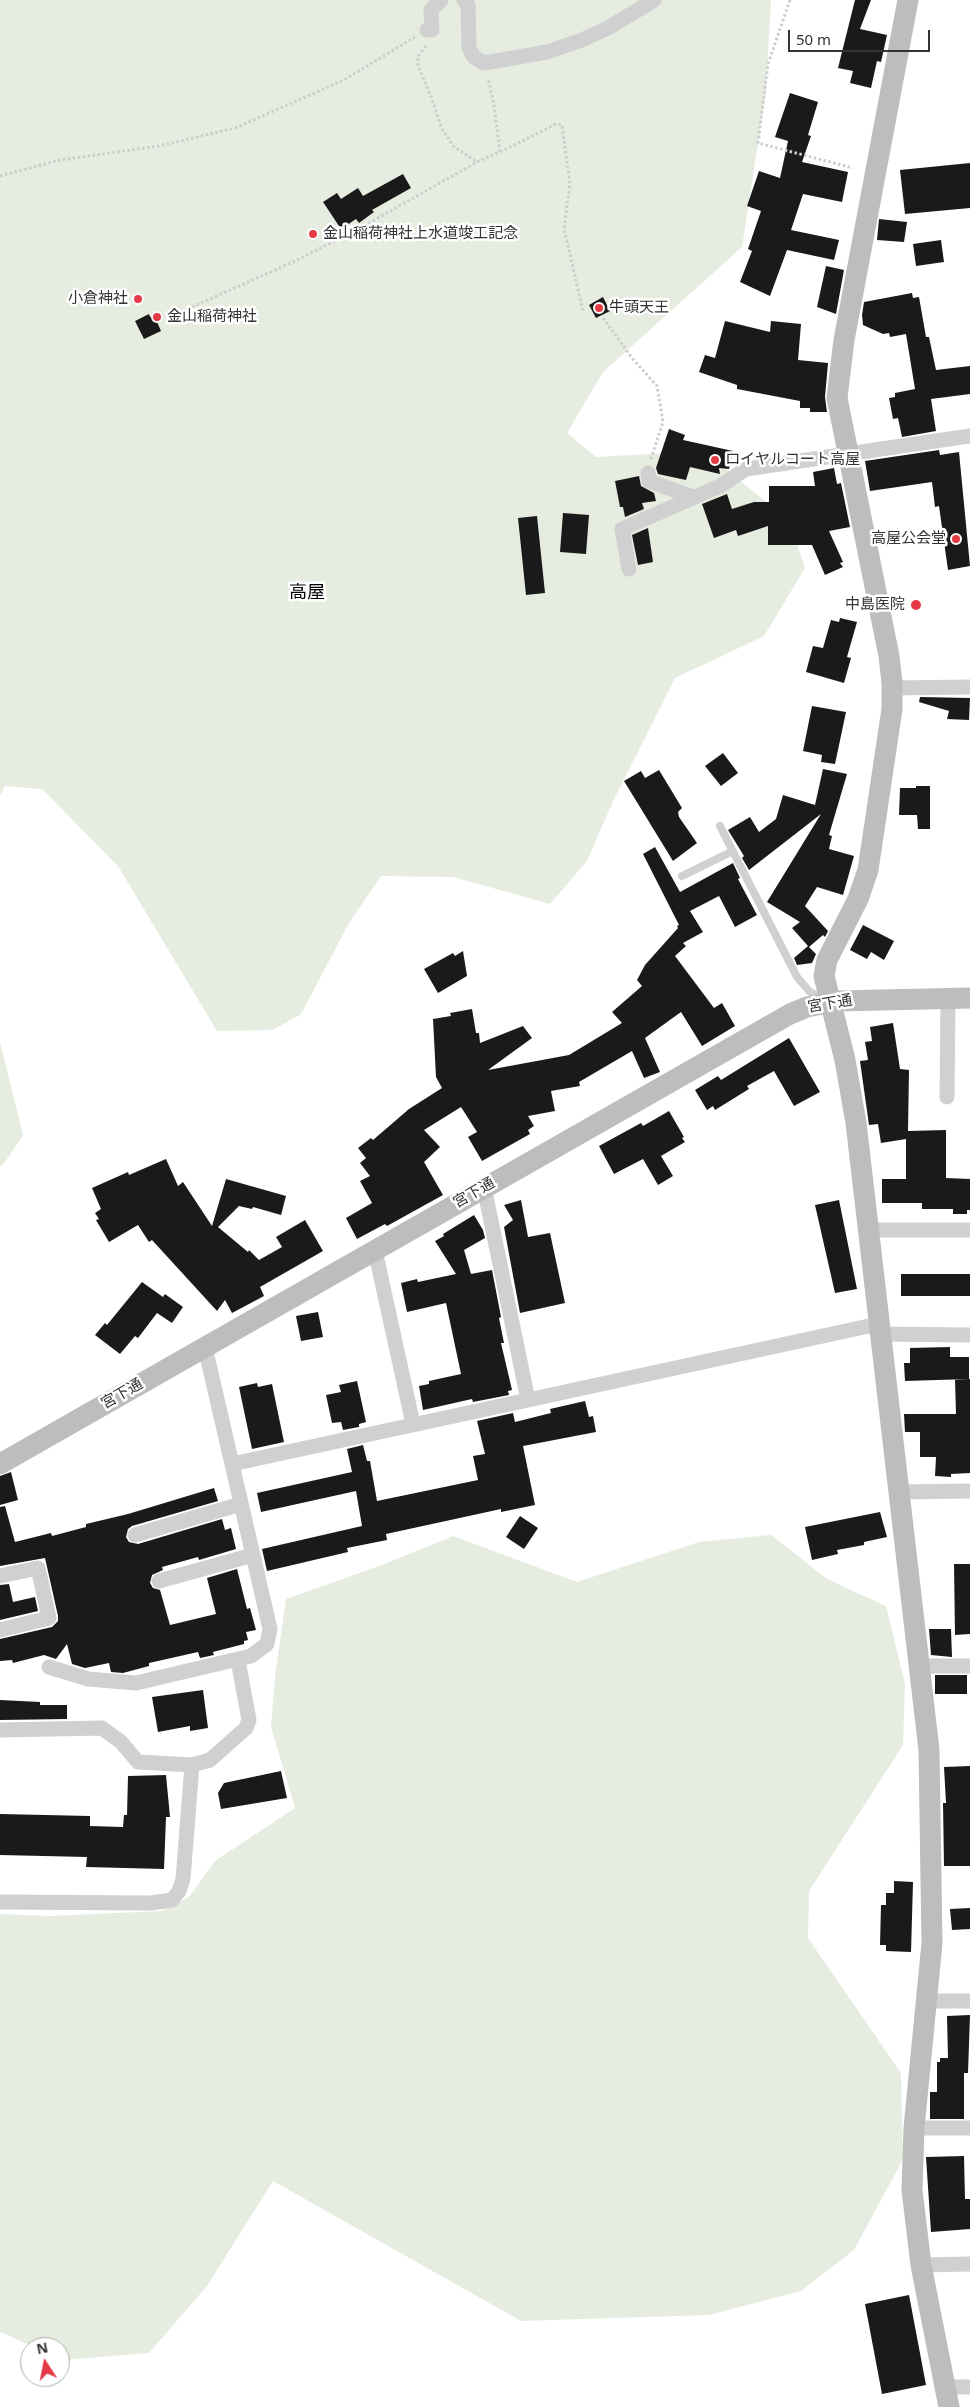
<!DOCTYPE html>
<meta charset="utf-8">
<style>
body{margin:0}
#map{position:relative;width:970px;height:2407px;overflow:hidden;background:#fff;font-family:"Noto Sans",sans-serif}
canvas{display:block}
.north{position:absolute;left:20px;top:2337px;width:50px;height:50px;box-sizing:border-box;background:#fff;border:1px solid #adadad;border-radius:50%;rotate:349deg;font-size:14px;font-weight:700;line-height:20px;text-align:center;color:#333}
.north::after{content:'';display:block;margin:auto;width:18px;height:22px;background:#e63946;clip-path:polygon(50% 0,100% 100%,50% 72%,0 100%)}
.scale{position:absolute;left:788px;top:30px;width:142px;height:22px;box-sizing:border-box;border:2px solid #333;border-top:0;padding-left:6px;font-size:15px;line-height:18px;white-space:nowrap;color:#333;-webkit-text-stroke:4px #fff;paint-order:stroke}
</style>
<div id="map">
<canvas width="970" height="2407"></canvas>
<div class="north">N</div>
<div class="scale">50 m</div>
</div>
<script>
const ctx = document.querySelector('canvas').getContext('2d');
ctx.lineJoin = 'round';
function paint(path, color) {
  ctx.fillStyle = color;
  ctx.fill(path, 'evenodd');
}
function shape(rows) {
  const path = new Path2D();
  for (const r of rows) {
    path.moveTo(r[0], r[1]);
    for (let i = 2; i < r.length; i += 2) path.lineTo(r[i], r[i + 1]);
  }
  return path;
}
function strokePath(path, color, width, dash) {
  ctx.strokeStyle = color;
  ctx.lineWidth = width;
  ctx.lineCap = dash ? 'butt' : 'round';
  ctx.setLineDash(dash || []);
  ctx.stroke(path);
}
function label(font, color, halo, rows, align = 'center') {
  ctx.font = font + ' "Noto Sans","Noto Sans JP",sans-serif';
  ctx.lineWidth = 5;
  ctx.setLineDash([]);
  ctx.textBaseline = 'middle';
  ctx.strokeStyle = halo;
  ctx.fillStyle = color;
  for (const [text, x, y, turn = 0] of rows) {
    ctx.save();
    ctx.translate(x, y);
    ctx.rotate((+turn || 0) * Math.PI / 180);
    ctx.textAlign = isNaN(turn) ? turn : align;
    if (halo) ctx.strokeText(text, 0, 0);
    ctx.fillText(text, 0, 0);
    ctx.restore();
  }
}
paint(shape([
 [0,0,771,0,766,91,742,247,603,372,567,433,596,457,686,452,725,468,790,522,805,568,764,636,675,678,614,799,587,861,550,904,453,877,381,876,349,923,301,1014,273,1030,217,1031,118,866,42,789,5,786,0,796],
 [0,1042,23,1135,3,1165,0,1166],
 [771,1535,827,1579,886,1606,905,1684,903,1745,809,1891,808,1938,901,2073,903,2159,854,2250,801,2291,709,2315,521,2321,273,2181,207,2286,149,2353,63,2360,60,2358,60,2347,34,2347,0,2332,0,1914,49,1916,162,1911,189,1897,215,1861,295,1808,271,1727,275,1676,286,1599,382,1565,453,1536,577,1582,699,1542]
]), '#e6ecdf');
paint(shape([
 [855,0,871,0,860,29,887,35,881,62,877,61,871,88,850,83,853,71,838,68],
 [790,93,818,102,808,135,811,136,802,162,848,172,842,202,803,194,791,230,839,240,834,260,787,250,770,296,740,282,752,251,748,249,761,211,747,206,759,171,780,178,788,141,775,137],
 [970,163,970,208,905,214,900,170],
 [403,174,411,188,372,210,374,212,359,223,356,219,341,229,323,202,337,193,341,199,358,188,363,196],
 [879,219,907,222,904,242,877,240],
 [941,240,944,262,916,266,913,244],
 [826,266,844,270,836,314,817,307],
 [912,293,913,298,919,297,926,337,929,337,936,370,970,366,970,394,931,399,936,431,902,437,898,418,893,419,889,398,895,397,895,393,915,389,906,334,890,337,889,333,883,334,863,325,862,315,864,302],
 [603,297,610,311,596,318,589,305],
 [149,314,150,317,154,315,161,331,144,339,135,321],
 [725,321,770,332,771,321,801,324,798,360,828,363,825,397,827,412,810,412,810,408,800,408,800,401,737,389,737,385,699,372,705,355,715,358],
 [669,429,685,435,683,440,733,451,729,469,719,468,720,474,690,467,686,480,658,474,656,468],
 [939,450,940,455,959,452,970,566,948,570,939,506,935,507,932,482,870,491,865,461],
 [834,468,837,484,841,483,850,527,829,531,843,562,840,563,843,567,825,575,812,545,768,545,768,526,738,536,736,530,714,538,702,504,727,494,732,509,754,502,769,502,769,486,815,486,813,472],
 [639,476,641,486,654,493,656,501,642,503,644,509,625,517,623,507,620,507,615,481],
 [563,513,589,515,586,554,560,552],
 [537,516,545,593,526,595,518,518],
 [648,528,653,562,638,565,632,535],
 [840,618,857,622,847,657,851,658,844,683,806,672,813,646,823,648,831,620,839,622],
 [920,697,970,698,969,720,947,719,949,711,919,702],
 [812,706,846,712,835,764,821,762,822,755,803,751],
 [723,753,738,773,721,786,705,766],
 [823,769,847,774,829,835,832,836,829,849,854,856,843,895,817,887,805,906,828,931,825,937,823,935,809,947,816,954,812,963,797,965,794,958,808,946,792,928,800,922,767,902,821,814,749,870,742,858,744,856,728,830,750,817,759,832,776,819,783,795,815,805],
 [659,770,682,808,678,812,679,817,697,843,673,861,624,781,641,771,645,778],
 [916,786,930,786,930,829,918,829,917,815,899,815,900,788,916,788],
 [655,847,680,892,733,863,740,878,738,879,757,915,735,927,719,896,690,911,703,932,683,943,686,946,675,956,714,1008,722,1003,735,1026,702,1046,681,1012,645,1038,660,1072,644,1078,632,1051,579,1082,580,1086,551,1091,555,1111,528,1116,534,1126,528,1130,530,1134,482,1161,468,1137,477,1132,461,1107,424,1130,440,1147,424,1162,443,1195,387,1226,385,1224,357,1239,346,1218,372,1203,360,1181,370,1176,360,1163,366,1158,358,1148,371,1138,373,1140,409,1109,442,1088,436,1077,433,1019,451,1016,450,1013,472,1009,476,1033,479,1033,480,1043,523,1026,532,1038,488,1070,569,1055,622,1023,612,1012,642,986,637,980,645,965,678,928,677,926,679,925,643,854],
 [863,925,894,941,884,960,871,952,867,959,850,950],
 [463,951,467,976,438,993,424,969,453,953,455,956],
 [893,1023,900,1069,909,1070,908,1131,946,1130,946,1178,970,1179,970,1210,967,1210,967,1214,953,1214,953,1209,922,1209,922,1203,882,1203,882,1179,906,1179,906,1139,881,1143,878,1124,869,1125,860,1061,868,1060,865,1042,872,1041,870,1027],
 [789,1038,820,1092,794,1106,774,1071,747,1086,749,1089,715,1110,713,1106,707,1110,695,1090,718,1076,721,1080],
 [669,1111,684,1137,682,1138,685,1142,661,1156,673,1176,658,1185,643,1159,614,1174,599,1146,641,1123,643,1126],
 [166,1159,178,1186,183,1182,212,1226,226,1179,286,1196,281,1215,253,1207,252,1209,239,1206,218,1227,248,1252,249,1250,259,1260,282,1247,276,1237,305,1220,323,1251,260,1287,264,1296,232,1313,225,1300,217,1311,152,1240,149,1242,138,1225,109,1242,96,1220,99,1219,95,1213,101,1209,92,1188,128,1172,129,1175],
 [521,1200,528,1237,550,1233,565,1303,520,1313,504,1227,513,1220,504,1205],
 [839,1200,857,1289,835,1293,815,1205],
 [474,1215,483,1230,485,1238,464,1250,471,1274,492,1270,501,1317,499,1318,504,1343,501,1343,512,1390,508,1391,509,1395,473,1402,472,1399,423,1410,419,1386,429,1384,429,1381,461,1374,446,1303,407,1312,401,1283,417,1279,418,1282,456,1274,435,1241,444,1236,443,1234],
 [901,1274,970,1274,970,1296,901,1296],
 [142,1282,163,1297,165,1294,183,1307,172,1323,157,1313,138,1338,135,1336,120,1354,95,1335,105,1323,107,1325],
 [318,1312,323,1337,301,1341,296,1316],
 [950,1347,950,1357,969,1357,969,1379,905,1381,904,1363,910,1363,910,1348],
 [955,1379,970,1379,970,1473,951,1474,951,1477,935,1476,936,1457,920,1457,920,1432,905,1432,904,1414,956,1414],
 [357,1381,366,1422,359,1424,359,1427,343,1430,341,1422,332,1423,326,1395,341,1392,339,1385],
 [257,1383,258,1387,272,1384,284,1442,252,1449,239,1387],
 [585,1401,589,1417,593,1416,596,1432,523,1446,535,1505,501,1512,501,1509,386,1534,387,1540,347,1548,348,1552,267,1571,262,1549,362,1526,356,1491,261,1512,257,1493,352,1472,347,1449,363,1445,367,1461,370,1461,377,1501,478,1480,473,1456,485,1454,477,1421,513,1413,515,1422,551,1413,550,1409],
 [11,1472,18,1500,0,1505,0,1476],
 [214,1488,218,1501,132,1526,128,1529,126,1537,129,1542,138,1544,222,1519,225,1530,231,1528,236,1549,199,1560,198,1557,162,1567,163,1570,152,1575,150,1583,153,1588,160,1590,170,1625,216,1614,207,1578,237,1569,247,1609,250,1608,256,1630,246,1632,248,1640,244,1641,244,1644,213,1652,214,1655,200,1658,198,1652,149,1663,149,1666,123,1673,111,1672,109,1663,85,1668,72,1664,67,1644,56,1659,44,1655,13,1663,12,1660,0,1661,0,1639,52,1627,58,1621,58,1616,45,1558,0,1566,0,1507,5,1506,15,1542,51,1533,52,1536,86,1527,86,1524,128,1514],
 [880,1512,887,1537,864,1542,864,1545,837,1550,838,1554,812,1560,805,1527],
 [520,1516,538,1528,524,1549,506,1537],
 [954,1564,970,1564,970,1634,955,1635],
 [9,1584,13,1602,35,1597,38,1611,0,1620,0,1585],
 [929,1629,951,1629,952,1657,931,1655],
 [935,1675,967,1675,967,1694,935,1694],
 [203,1690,208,1728,190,1731,190,1726,158,1732,152,1697],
 [0,1700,40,1702,40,1705,67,1705,67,1719,0,1720],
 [970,1766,970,1866,944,1866,943,1803,946,1803,944,1767],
 [281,1771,287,1798,221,1809,218,1793,224,1783],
 [166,1775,170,1817,166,1817,164,1869,86,1867,87,1857,0,1855,0,1814,90,1816,90,1826,123,1827,124,1815,127,1815,128,1776],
 [894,1881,913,1882,911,1952,886,1951,886,1945,880,1945,881,1905,886,1905,886,1893,894,1893],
 [970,1908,970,1929,952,1930,950,1909],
 [970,2015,968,2073,964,2073,964,2119,930,2119,930,2092,937,2092,937,2062,940,2062,940,2058,948,2058,947,2016],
 [964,2156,965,2199,970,2199,970,2229,931,2232,926,2157],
 [909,2295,926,2385,882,2394,865,2304]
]), '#1a1a1a');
strokePath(shape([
 [790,0,768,64,758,143,853,168],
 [426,46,419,55,417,63,432,99,442,129,453,146,477,162],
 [500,152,556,124,562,125,570,184,564,229,583,311],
 [0,176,60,160,159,146,235,128,344,80,415,37],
 [183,311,293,262,362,227,477,162,500,152,494,105,488,78],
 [603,318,632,358,657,386,663,422,651,459]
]), '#cdcdcd', 3, [2.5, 2.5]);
strokePath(shape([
 [720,826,797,977,810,992,822,998],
 [682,876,733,851]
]), '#d0d0d0', 8);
strokePath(shape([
 [464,0,468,5,469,48,474,57,484,63,547,52,582,40,608,28,654,0],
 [427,30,432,30,431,10,441,0],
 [648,473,649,481,693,497],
 [629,569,622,529,720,486,746,469,970,436],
 [892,688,970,687],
 [947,1097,948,998],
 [868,1230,970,1230],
 [375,1250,413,1424],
 [879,1334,970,1335],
 [528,1400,878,1324],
 [232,1464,528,1400,484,1187],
 [899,1492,970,1491],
 [135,1535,241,1504],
 [0,1576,38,1568,49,1618,0,1630],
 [159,1581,253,1555],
 [920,1666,970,1666],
 [49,1667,88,1679,136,1683,251,1656,267,1644,270,1629,205,1347],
 [0,1730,102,1728,121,1742,138,1762,192,1765,210,1760,246,1728,249,1720,238,1660],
 [0,1902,151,1903,172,1900,179,1891,183,1879,192,1765],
 [927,2001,970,2001],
 [914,2128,970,2128],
 [921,2265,970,2264],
 [945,2387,970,2387]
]), '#d0d0d0', 15);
strokePath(shape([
 [908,0,844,340,837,398,889,656,892,683,892,709,868,870,858,899,827,960,824,976,845,1060,856,1123,929,1750,932,1943,914,2128,912,2190,921,2265,949,2407],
 [0,1464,790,1014,807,1007,837,1001,970,998]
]), '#bdbdbd', 21);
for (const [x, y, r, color] of [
 [313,234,5,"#e63946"],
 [138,299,5,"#e63946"],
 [599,308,5,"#e63946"],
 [157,317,5,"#e63946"],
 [715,460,5,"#e63946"],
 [956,539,5,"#e63946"],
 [916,605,6,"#e63946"]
]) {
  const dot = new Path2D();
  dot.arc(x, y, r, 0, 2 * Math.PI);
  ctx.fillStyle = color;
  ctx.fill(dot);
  strokePath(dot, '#fff', 2);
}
label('15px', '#333', '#fff', [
 ["金山稲荷神社上水道竣工記念",323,234],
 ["小倉神社",128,299,"right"],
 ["牛頭天王",609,308],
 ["金山稲荷神社",167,317],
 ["ロイヤルコート高屋",725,460],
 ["高屋公会堂",946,539,"right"],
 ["中島医院",905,605,"right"]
], 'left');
label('15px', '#333', '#fff', [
 ["宮下通",830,1004,-10],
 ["宮下通",474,1193,-30],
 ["宮下通",122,1394,-30]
]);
label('18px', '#000', '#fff', [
 ["高屋",307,593]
]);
</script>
